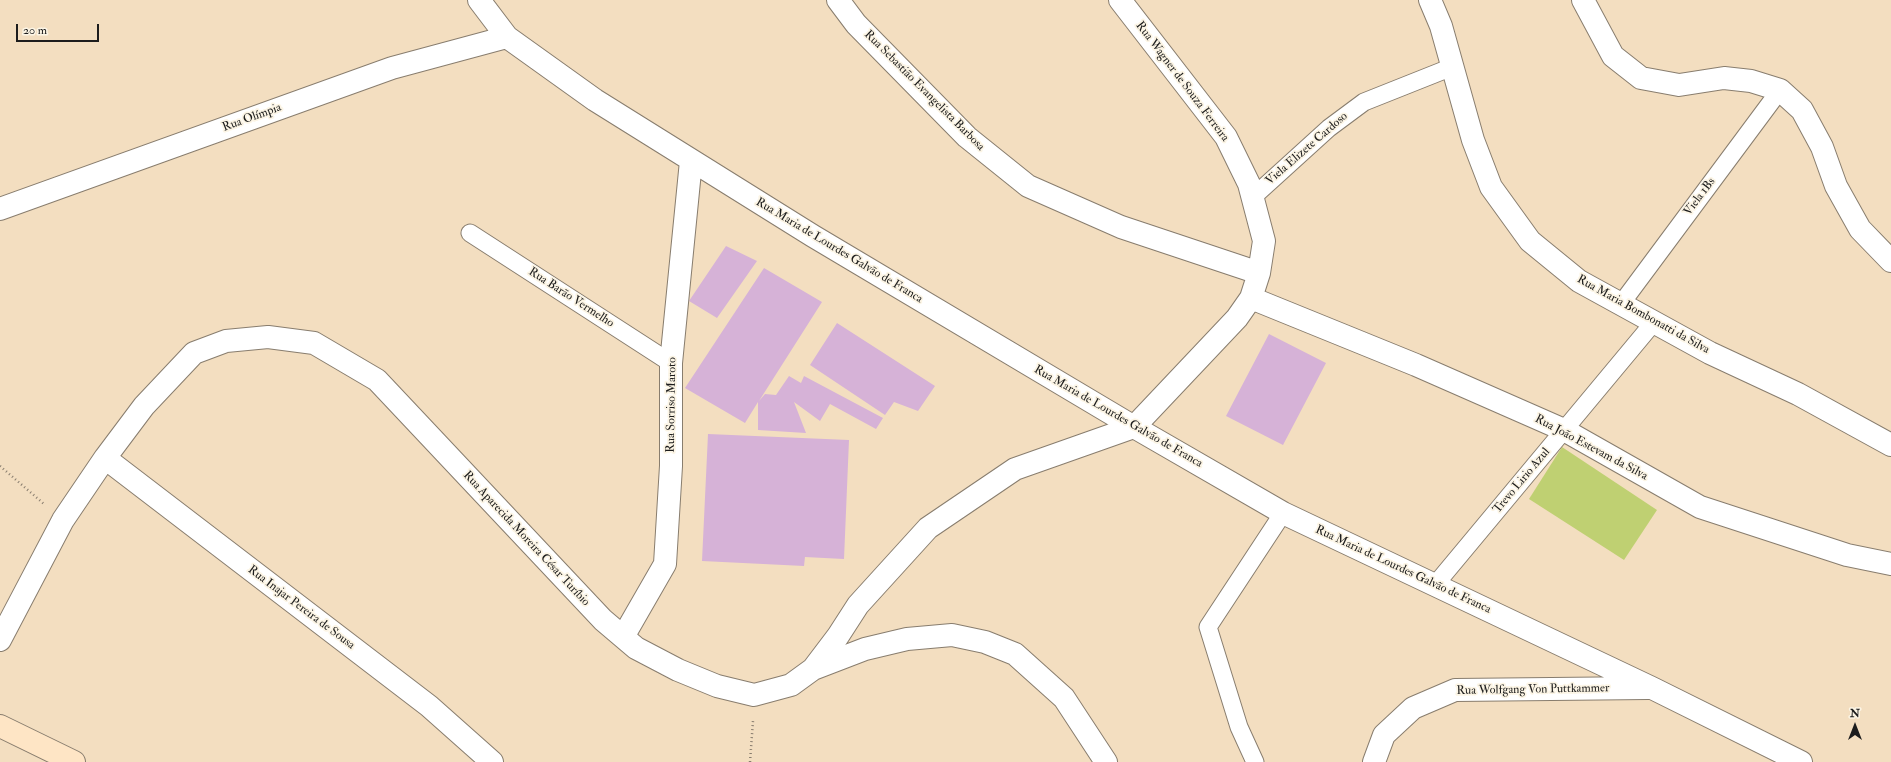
<!DOCTYPE html>
<meta charset="utf-8">
<style>
body{margin:0}
#map{position:relative;width:1891px;height:762px;overflow:hidden;background:#f3dec0;font-family:"IM FELL Double Pica",serif}
canvas{display:block}
.north{position:absolute;left:1835px;top:706px;width:40px;height:40px;-webkit-text-stroke:3px #fcf5e5;paint-order:stroke;rotate:0deg;font-size:11px;font-weight:700;line-height:16px;text-align:center;color:#1c1c1c}
.north::after{content:'';display:block;margin:auto;width:14px;height:18px;background:#1c1c1c;clip-path:polygon(50% 0,100% 100%,50% 72%,0 100%)}
.scale{position:absolute;left:16px;top:24px;width:83px;height:18px;box-sizing:border-box;border:2px solid #1c1c1c;border-top:0;padding-left:5px;font-size:12px;line-height:14px;white-space:nowrap;color:#1c1c1c;-webkit-text-stroke:3px #fcf5e5;paint-order:stroke}
</style>
<div id="map">
<canvas width="1891" height="762"></canvas>
<div class="north">N</div>
<div class="scale">20 m</div>
</div>
<script>
const ctx = document.querySelector('canvas').getContext('2d');
ctx.lineJoin = 'round';
function paint(path, color) {
  ctx.fillStyle = color;
  ctx.fill(path, 'evenodd');
}
function shape(rows) {
  const path = new Path2D();
  for (const r of rows) {
    path.moveTo(r[0], r[1]);
    for (let i = 2; i < r.length; i += 2) path.lineTo(r[i], r[i + 1]);
  }
  return path;
}
function strokePath(path, color, width, dash) {
  ctx.strokeStyle = color;
  ctx.lineWidth = width;
  ctx.lineCap = dash ? 'butt' : 'round';
  ctx.setLineDash(dash || []);
  ctx.stroke(path);
}
function label(font, color, halo, rows, align = 'center') {
  ctx.font = font + ' "IM FELL Double Pica",serif';
  ctx.lineWidth = 3.5;
  ctx.setLineDash([]);
  ctx.textBaseline = 'middle';
  ctx.strokeStyle = halo;
  ctx.fillStyle = color;
  for (const [text, x, y, turn = 0] of rows) {
    ctx.save();
    ctx.translate(x, y);
    ctx.rotate((+turn || 0) * Math.PI / 180);
    ctx.textAlign = isNaN(turn) ? turn : align;
    if (halo) ctx.strokeText(text, 0, 0);
    ctx.fillText(text, 0, 0);
    ctx.restore();
  }
}
paint(shape([
 [1562,447,1657,510,1624,560,1529,499]
]), '#bfd072');
paint(shape([
 [726,246,757,261,717,318,689,301],
 [764,268,822,302,759,401,765,394,776,395,789,376,801,383,804,376,883,418,876,429,830,404,820,421,794,402,806,433,758,430,758,402,745,423,685,388],
 [837,323,935,386,918,411,894,402,885,415,810,365],
 [1269,334,1326,363,1283,445,1226,416],
 [708,434,849,440,844,559,805,557,804,566,702,561]
]), '#d6b2d7');
const service = shape([
 [1253,197,1329,128,1364,102,1452,67],
 [470,233,671,363],
 [1621,304,1780,90],
 [1435,585,1654,322],
 [1255,762,1239,727,1208,627,1283,513]
]);
const minor = shape([
 [479,0,507,37,595,100,813,236,1134,427,1283,513,1652,688,1801,762],
 [838,0,856,24,967,137,1028,186,1121,227,1259,273],
 [1430,0,1441,26,1473,140,1491,187,1530,241,1579,281,1710,353,1798,394,1891,445],
 [1583,0,1613,56,1641,78,1679,85,1724,78,1751,81,1780,90,1802,110,1822,147,1836,186,1860,229,1891,261],
 [0,209,392,68,507,37],
 [1251,298,1416,365,1564,430,1700,507,1847,555,1891,564],
 [105,458,429,706,492,762],
 [623,637,665,564,671,466,671,363,691,161],
 [0,640,63,520,105,458,144,406,194,353,226,341,268,337,314,343,377,380,603,620,636,648,678,670,717,686,754,695,791,685,813,669,838,636,858,605,928,528,1015,469,1134,427,1237,318,1251,298,1259,273,1264,241,1249,184,1226,137,1120,0],
 [813,669,865,649,907,639,952,635,985,642,1015,654,1064,698,1106,762],
 [1374,762,1384,735,1413,708,1455,690,1648,688]
]);
const secondary = shape([
 [0,726,74,762]
]);
strokePath(service, '#887d6e', 19);
strokePath(minor, '#887d6e', 24);
strokePath(secondary, '#887d6e', 24);
strokePath(shape([
 [0,466,44,504],
 [750,762,753,721]
]), '#887d6e', 2.5, [1, 3]);
strokePath(service, '#fff', 17);
strokePath(minor, '#fff', 22);
strokePath(secondary, '#fee5c5', 22);
label('12px', '#1c1c1c', '#fcf5e5', [
 ["Rua Wagner de Souza Ferreira",1182,82,53],
 ["Rua Sebastião Evangelista Barbosa",924,91,45],
 ["Rua Olímpia",252,118,-20],
 ["Viela Elizete Cardoso",1307,149,-41],
 ["Viela 1Bs",1700,197,-53],
 ["Rua Maria de Lourdes Galvão de Franca",839,251,31],
 ["Rua Barão Vermelho",571,298,33],
 ["Rua Maria Bombonatti da Silva",1643,315,29],
 ["Rua Sorriso Maroto",672,405,-89],
 ["Rua Maria de Lourdes Galvão de Franca",1118,417,30],
 ["Rua João Estevam da Silva",1591,448,28],
 ["Trevo Lirio Azul",1522,481,-50],
 ["Rua Aparecida Moreira César Turíbio",526,539,47],
 ["Rua Maria de Lourdes Galvão de Franca",1403,570,25],
 ["Rua Inajar Pereira de Sousa",301,608,37],
 ["Rua Wolfgang Von Puttkammer",1533,690,-1]
]);
</script>
